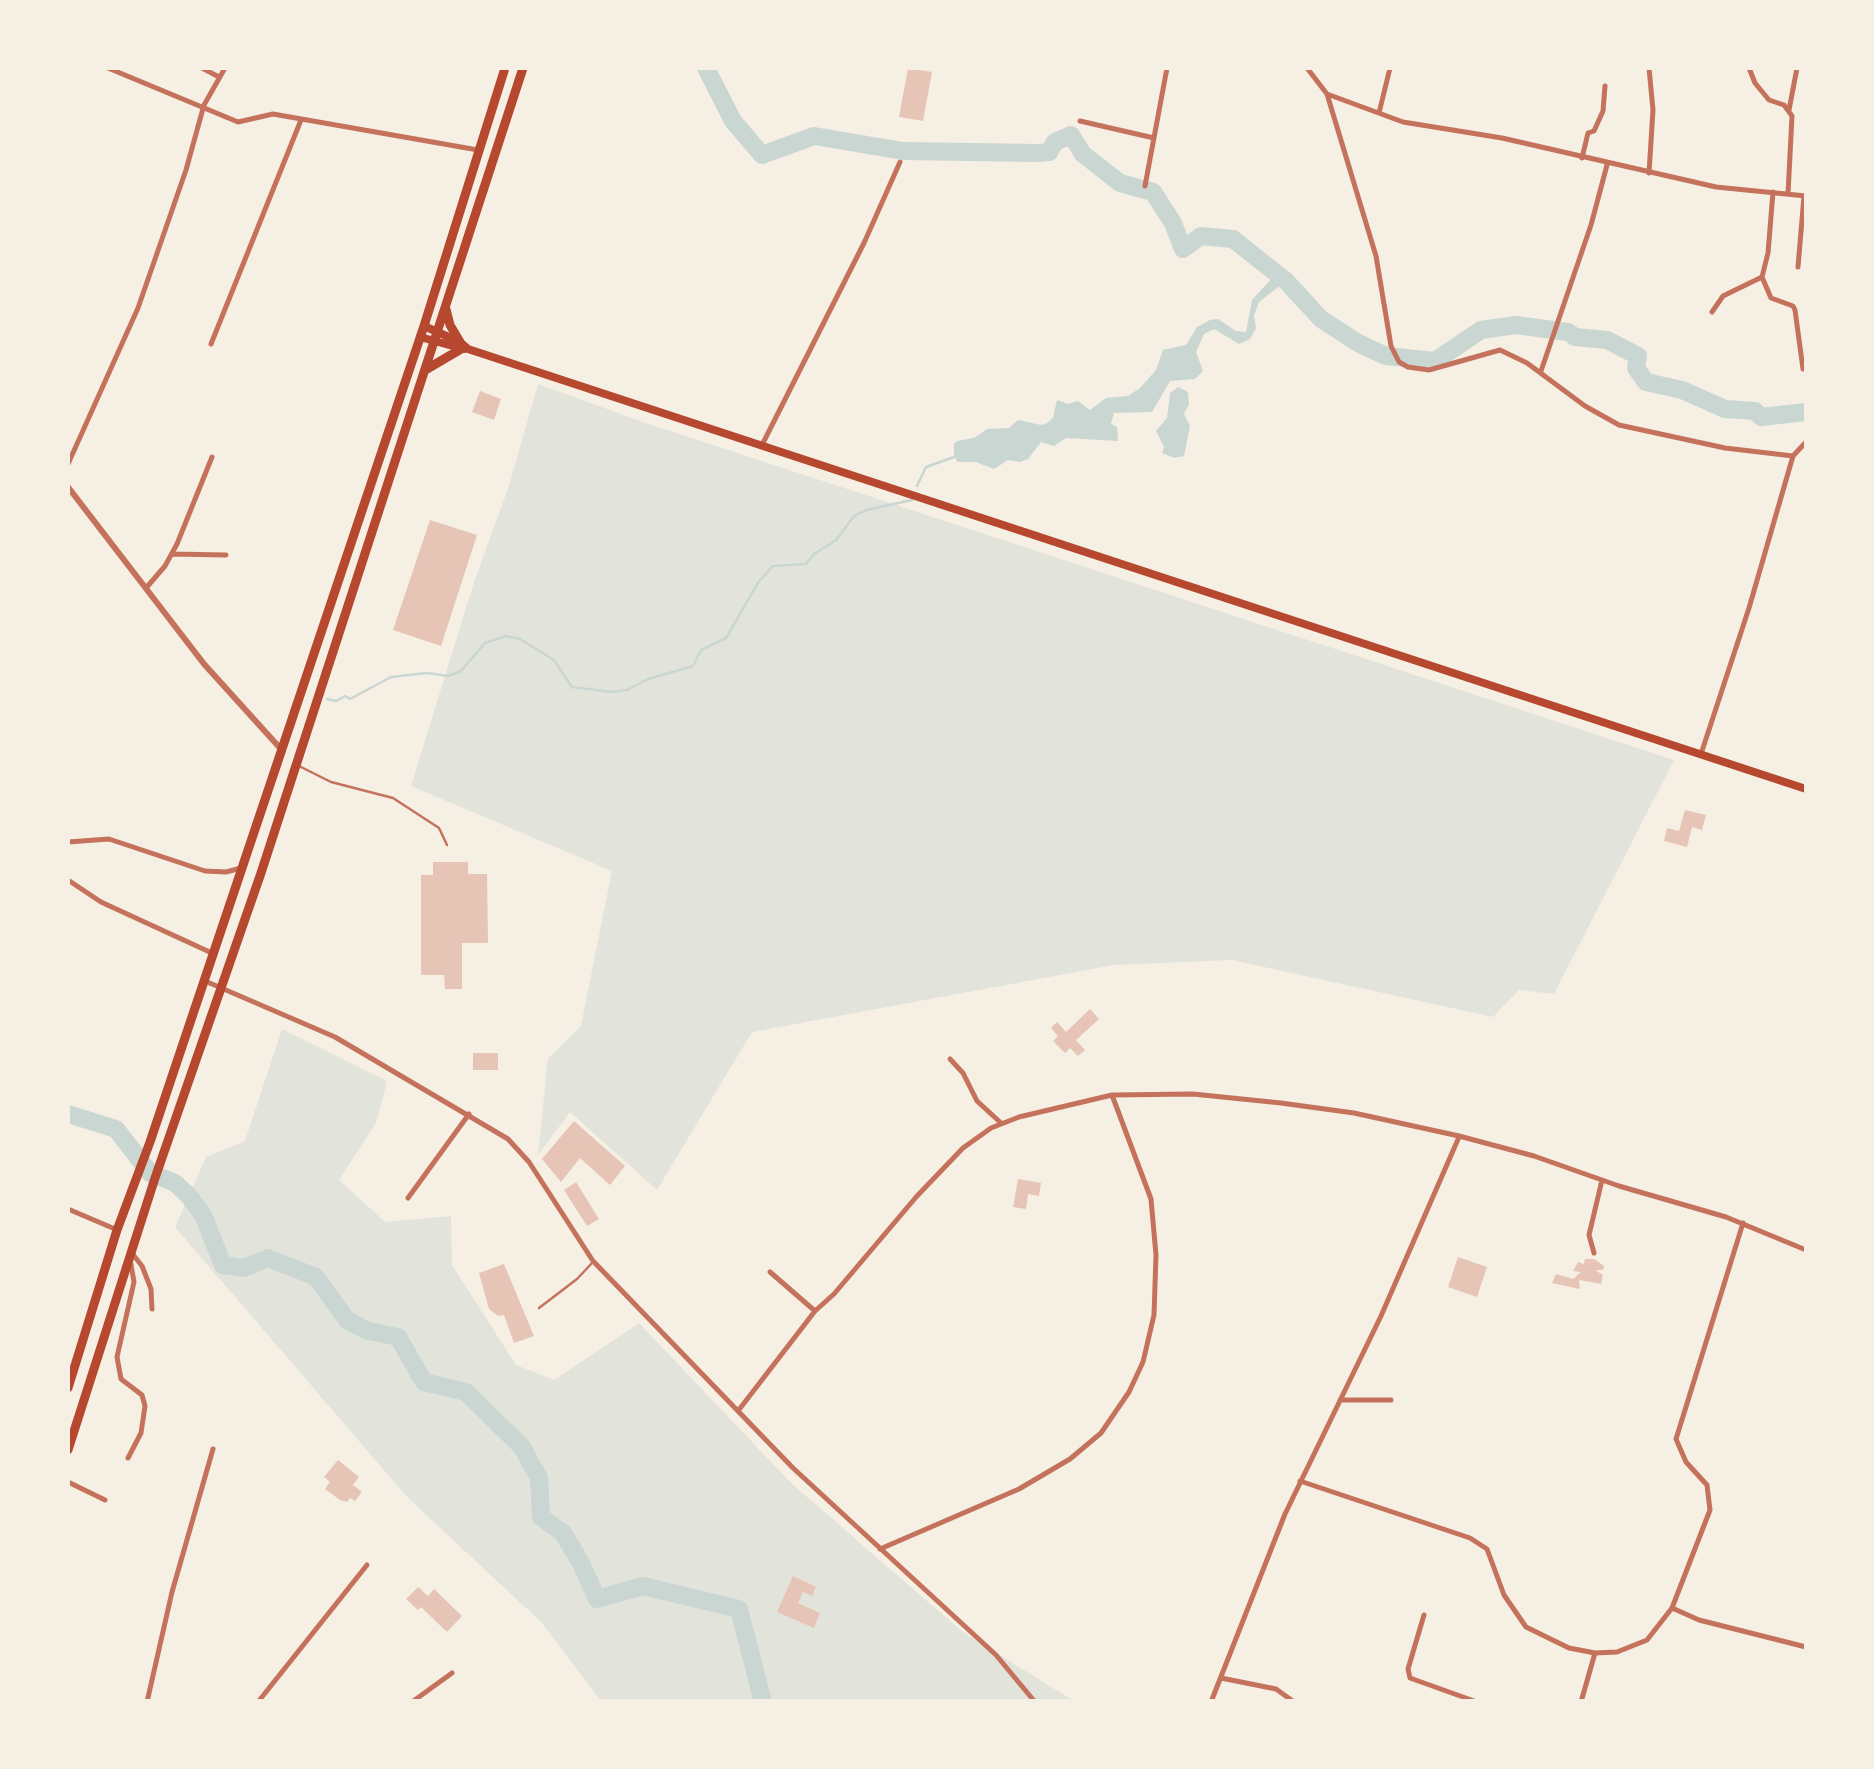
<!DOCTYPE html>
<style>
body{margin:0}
#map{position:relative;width:1874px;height:1769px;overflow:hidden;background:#f6efe4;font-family:Mulish,sans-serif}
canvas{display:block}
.frame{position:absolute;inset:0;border:70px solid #f6efe4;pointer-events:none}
</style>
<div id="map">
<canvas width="1874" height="1769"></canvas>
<div class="frame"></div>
</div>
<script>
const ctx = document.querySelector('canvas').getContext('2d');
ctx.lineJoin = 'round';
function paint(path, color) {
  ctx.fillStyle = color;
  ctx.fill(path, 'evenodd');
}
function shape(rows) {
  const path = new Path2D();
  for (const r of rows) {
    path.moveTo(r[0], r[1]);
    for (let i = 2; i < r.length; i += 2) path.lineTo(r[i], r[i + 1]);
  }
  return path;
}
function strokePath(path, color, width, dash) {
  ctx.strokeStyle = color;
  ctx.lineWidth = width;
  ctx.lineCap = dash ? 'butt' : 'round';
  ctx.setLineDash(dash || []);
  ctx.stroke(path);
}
paint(shape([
 [538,384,646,423,1674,760,1554,994,1519,990,1493,1017,1232,960,1114,965,752,1032,657,1190,570,1112,538,1155,548,1059,581,1026,612,871,411,786,474,582,509,486],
 [282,1029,387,1081,377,1121,339,1180,385,1222,451,1216,452,1265,516,1365,554,1380,639,1323,792,1484,964,1633,1074,1701,601,1701,541,1622,407,1497,175,1227,206,1157,245,1141]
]), '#e2e4dc');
paint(shape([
 [1275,275,1286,281,1259,302,1254,316,1256,328,1250,339,1239,344,1214,329,1204,334,1196,352,1203,371,1195,379,1170,381,1152,412,1114,413,1111,424,1117,427,1118,441,1066,438,1054,446,1041,442,1028,459,1020,462,1008,460,994,469,976,462,958,462,954,457,954,444,957,441,974,438,987,429,1009,428,1018,420,1041,425,1047,423,1053,418,1057,400,1068,404,1078,401,1090,410,1106,398,1128,396,1140,388,1156,370,1163,350,1186,345,1197,327,1210,320,1218,319,1236,331,1246,332,1252,300],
 [1178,387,1188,392,1189,404,1184,414,1190,426,1184,456,1174,458,1162,453,1164,447,1156,431,1167,418,1170,393]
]), '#c9d6d2');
strokePath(shape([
 [917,486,926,467,954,457],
 [327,699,336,701,345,696,350,699,391,677,427,673,448,676,461,671,485,643,506,636,520,639,554,660,572,687,612,692,627,690,648,679,693,666,701,650,726,638,759,581,773,566,806,564,814,554,836,540,854,516,866,510,912,500]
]), '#c9d6d2', 2.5);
strokePath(shape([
 [706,68,733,121,762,155,814,136,903,151,1038,153,1049,152,1055,142,1071,135,1083,154,1120,183,1153,192,1173,223,1183,249,1201,236,1233,239,1286,281,1321,319,1358,343,1386,356,1435,361,1481,330,1516,325,1568,332,1575,337,1607,340,1638,356,1636,368,1646,382,1682,390,1725,409,1755,411,1761,417,1806,412],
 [68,1114,116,1129,150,1173,175,1183,189,1196,203,1215,223,1265,244,1268,268,1258,316,1277,347,1320,368,1331,398,1337,424,1382,466,1392,522,1447,539,1478,541,1517,563,1533,581,1563,597,1599,643,1586,739,1609,763,1702]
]), '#c9d6d2', 18);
paint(shape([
 [908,68,932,72,923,121,899,117],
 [480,391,501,399,494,420,472,412],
 [430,520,477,535,441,646,393,630],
 [1685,810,1706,815,1702,830,1692,827,1687,847,1664,841,1667,828,1679,831],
 [433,862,468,862,468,874,487,874,488,943,462,943,462,989,445,989,444,975,421,975,421,875,433,875],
 [1090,1009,1099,1019,1076,1040,1085,1050,1078,1056,1070,1048,1065,1053,1053,1041,1058,1036,1051,1028,1057,1022,1066,1032],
 [473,1053,498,1053,498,1070,473,1070],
 [574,1121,625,1166,610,1185,580,1158,561,1182,542,1159],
 [1018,1179,1041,1183,1039,1196,1028,1194,1026,1209,1013,1207],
 [576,1182,599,1219,587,1226,564,1190],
 [1458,1257,1487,1267,1477,1297,1448,1287],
 [1585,1259,1594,1259,1604,1266,1603,1270,1595,1270,1603,1275,1601,1284,1579,1280,1580,1289,1552,1283,1556,1274,1573,1279,1581,1272,1573,1271,1578,1262,1584,1264],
 [504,1264,534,1336,514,1343,504,1315,498,1316,489,1309,479,1273],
 [338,1460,359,1477,353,1485,362,1492,355,1501,350,1498,347,1502,340,1500,325,1489,330,1482,324,1477],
 [793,1576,816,1587,812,1596,803,1592,798,1603,820,1613,814,1628,777,1612],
 [418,1587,428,1596,434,1589,462,1616,447,1632,421,1607,418,1610,406,1599]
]), '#e6c5b7');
strokePath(shape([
 [299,766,331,782,393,798,439,828,447,845],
 [539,1308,577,1279,592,1263]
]), '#c5725c', 2.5);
strokePath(shape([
 [108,68,238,122,273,114,478,150],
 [202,68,219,77],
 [1307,68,1327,94,1403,122,1502,138,1716,187,1806,196],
 [1749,68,1755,83,1769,100,1784,105,1792,116,1788,194],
 [1327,94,1376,256,1391,346,1399,362,1408,367,1429,370,1500,350,1527,363,1585,406,1619,425,1725,448,1793,456],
 [1789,110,1797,68],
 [1379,113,1390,68],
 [1080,121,1154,138],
 [1582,158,1588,133,1594,131,1603,111,1605,86],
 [1649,173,1653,110,1649,68],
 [1145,186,1167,68],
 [1798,267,1804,196],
 [1762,277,1771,298,1793,306,1795,310,1803,369],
 [1712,312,1723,296,1762,277,1768,253,1773,192],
 [211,344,301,120],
 [1541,371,1591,225,1607,165],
 [763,443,864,243,900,162],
 [68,464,138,308,186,170,204,105,225,68],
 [172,554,226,555],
 [146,588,165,566,177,544,212,457],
 [1701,754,1749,608,1793,456,1806,442],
 [68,842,109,839,205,871,226,872,241,868],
 [68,880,101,902,214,954],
 [205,981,335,1037,508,1139,529,1162,593,1261,793,1468,996,1655,1035,1702],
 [950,1059,963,1073,977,1101,1001,1123],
 [408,1198,469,1114],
 [68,1209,115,1229],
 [131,1252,142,1266,151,1289,152,1309],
 [1594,1253,1589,1235,1602,1180],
 [770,1272,815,1311],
 [1340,1400,1391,1400],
 [738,1411,815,1311,834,1294,917,1196,963,1148,991,1128,1019,1117,1112,1095,1193,1094,1281,1103,1354,1113,1459,1136,1534,1156,1619,1186,1726,1217,1806,1250],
 [128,1458,141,1433,145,1406,142,1395,121,1379,117,1357,134,1282,130,1259],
 [1300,1481,1470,1538,1487,1549,1504,1595,1526,1627,1569,1648,1595,1653],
 [68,1482,105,1500],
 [880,1549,1019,1489,1070,1459,1101,1433,1129,1392,1143,1362,1154,1315,1156,1255,1151,1199,1112,1095],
 [1672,1608,1699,1620,1806,1647],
 [1424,1615,1408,1669,1410,1678,1477,1702],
 [1221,1678,1276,1689,1294,1702],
 [147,1702,172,1592,213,1449],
 [258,1702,367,1565],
 [412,1702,452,1673],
 [1211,1702,1285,1514,1381,1316,1459,1137],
 [1581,1702,1595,1653,1617,1652,1647,1640,1672,1608,1710,1510,1707,1485,1686,1462,1676,1439,1743,1223]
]), '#c5725c', 5);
strokePath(shape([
 [68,487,204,664,280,748]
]), '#c5725c', 6);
strokePath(shape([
 [424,326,460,342,468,349,1806,789],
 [420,337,464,349]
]), '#b5482f', 8);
strokePath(shape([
 [446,309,450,325,460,342],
 [427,369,461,349],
 [68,1388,117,1230,150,1142,424,326,505,68],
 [68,1450,155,1178,261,873,523,68]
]), '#b5482f', 9);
</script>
